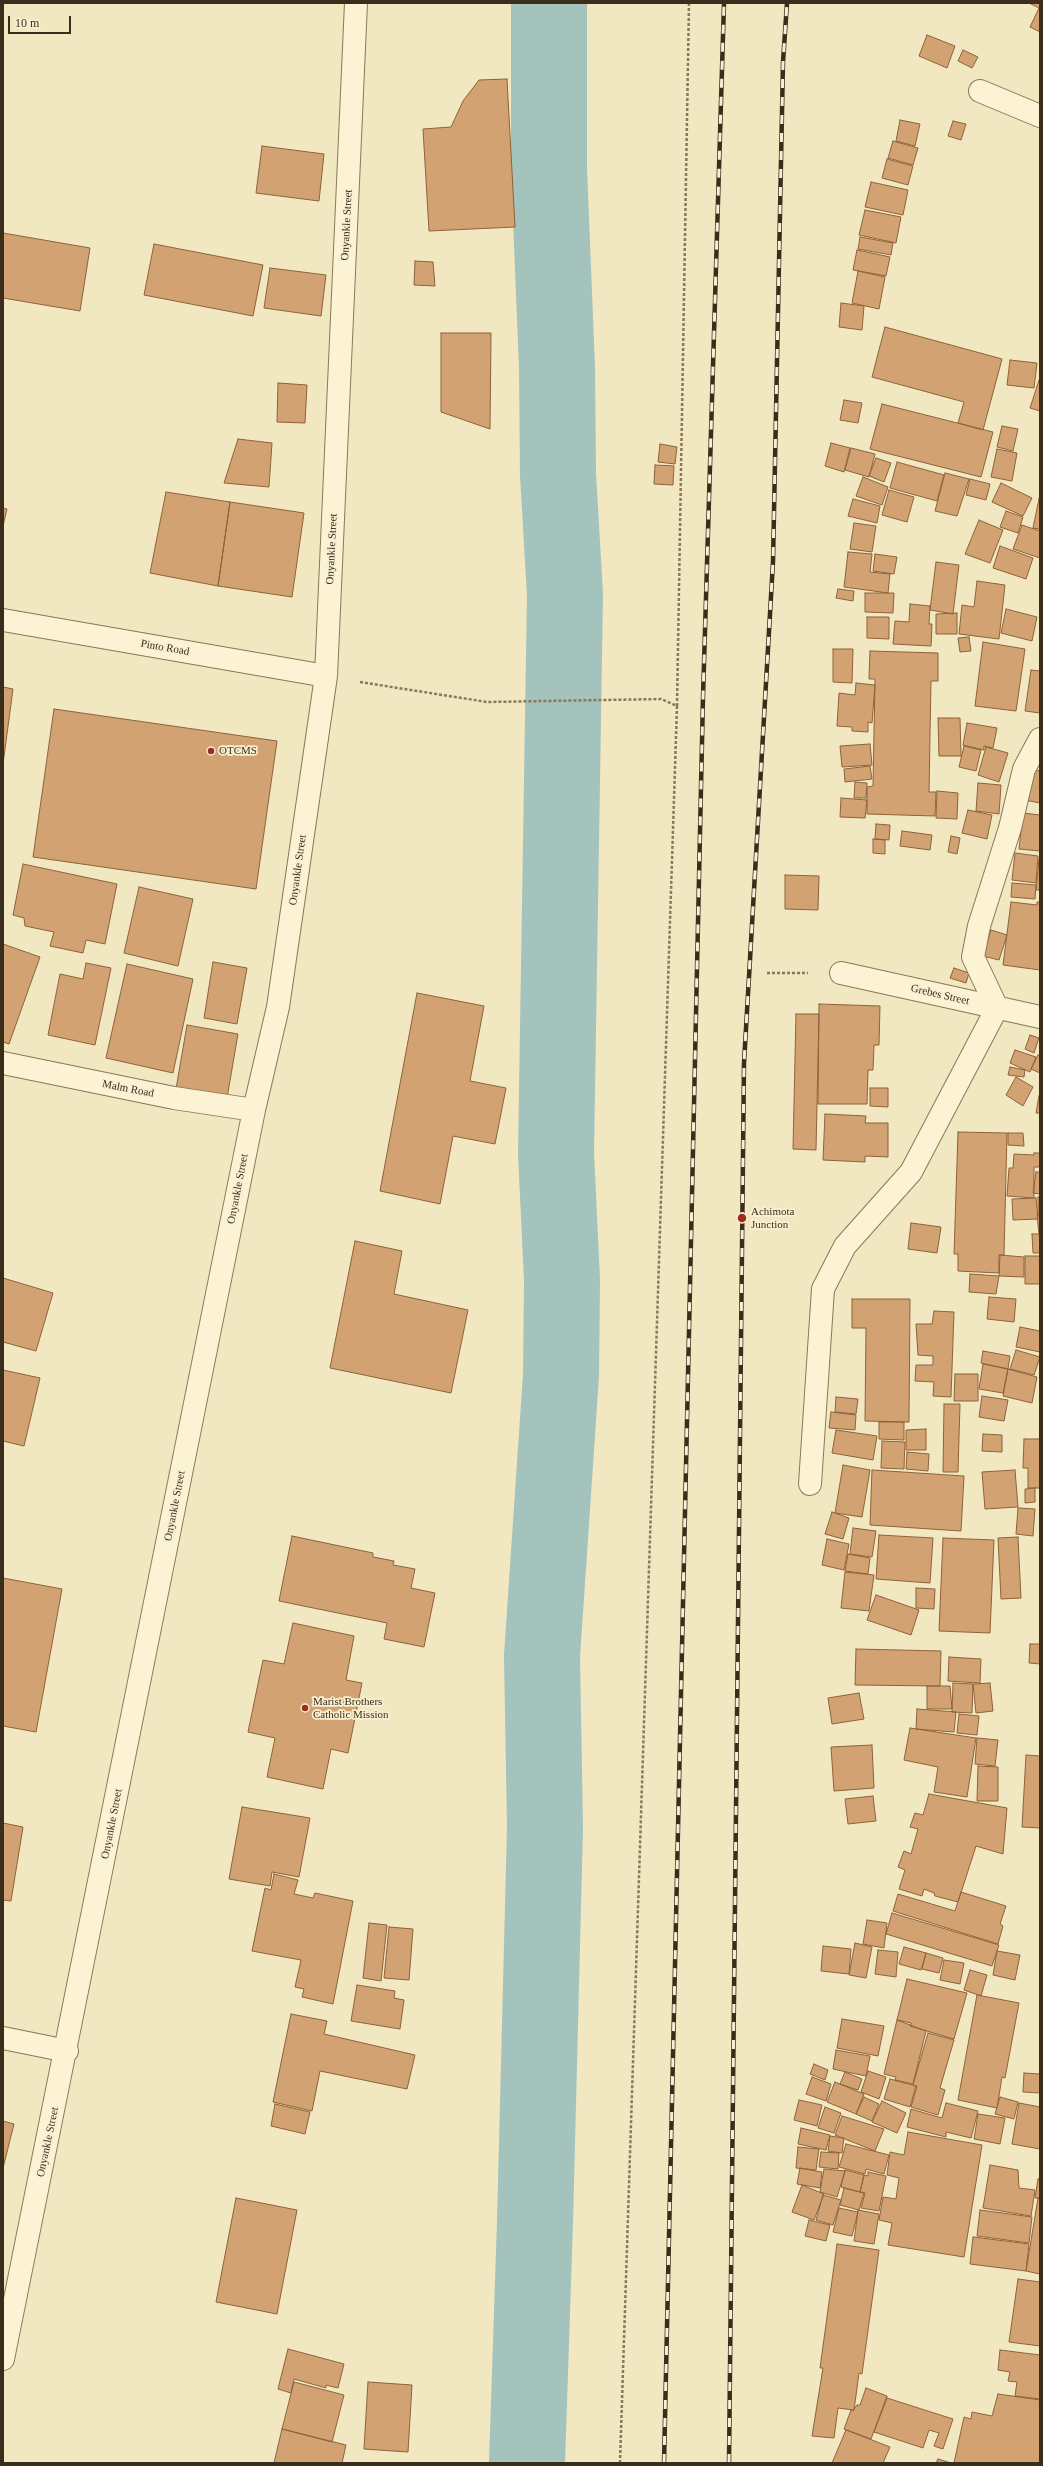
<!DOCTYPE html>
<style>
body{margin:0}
#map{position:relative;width:1043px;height:2466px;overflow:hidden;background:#f1e7c0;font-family:Georgia,serif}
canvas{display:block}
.frame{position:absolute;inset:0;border:4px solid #3a2d1c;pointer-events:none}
.scale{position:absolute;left:8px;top:16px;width:63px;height:18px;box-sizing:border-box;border:2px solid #3a2d1c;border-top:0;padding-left:5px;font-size:12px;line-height:14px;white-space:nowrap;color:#3a2d1c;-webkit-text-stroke:3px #f8f0d0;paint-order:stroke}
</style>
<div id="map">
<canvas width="1043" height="2466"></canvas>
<div class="frame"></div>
<div class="scale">10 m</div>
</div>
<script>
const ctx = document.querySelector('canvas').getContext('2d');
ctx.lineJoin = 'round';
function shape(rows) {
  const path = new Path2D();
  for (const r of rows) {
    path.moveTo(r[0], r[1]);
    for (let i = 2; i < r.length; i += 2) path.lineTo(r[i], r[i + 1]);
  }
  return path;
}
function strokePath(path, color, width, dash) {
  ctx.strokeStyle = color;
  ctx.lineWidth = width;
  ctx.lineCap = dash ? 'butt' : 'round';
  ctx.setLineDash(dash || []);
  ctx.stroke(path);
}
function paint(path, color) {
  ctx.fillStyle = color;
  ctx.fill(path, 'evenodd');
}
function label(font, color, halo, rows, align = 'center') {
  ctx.font = font + ' Georgia,serif';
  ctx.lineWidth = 3.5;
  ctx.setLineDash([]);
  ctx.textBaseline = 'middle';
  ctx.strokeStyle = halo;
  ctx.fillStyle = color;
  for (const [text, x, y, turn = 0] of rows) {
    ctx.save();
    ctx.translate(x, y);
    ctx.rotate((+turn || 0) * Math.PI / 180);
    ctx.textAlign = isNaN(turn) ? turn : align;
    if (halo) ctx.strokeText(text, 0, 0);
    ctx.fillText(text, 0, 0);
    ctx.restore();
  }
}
strokePath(shape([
 [527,2463,535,2222,545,1827,542,1656,561,1375,562,1280,556,1153,565,594,558,475,557,368,549,169,549,3]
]), '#a3c3bc', 76);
const building = shape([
 [1029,3,1040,3,1040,32,1030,27,1039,8,1029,3],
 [927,35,955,46,947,68,919,56,927,35],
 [963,50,978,57,972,68,958,61,963,50],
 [507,79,515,227,429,231,423,129,451,127,463,101,479,80,507,79],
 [900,120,920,124,915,146,896,141,900,120],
 [953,121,966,124,961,140,948,136,953,121],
 [893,141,918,148,913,165,888,158,893,141],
 [262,146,324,154,319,201,256,193,262,146],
 [887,159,913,166,908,185,882,178,887,159],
 [871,182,908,190,903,215,865,207,871,182],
 [865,210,901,217,896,243,859,235,865,210],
 [3,233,90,248,80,311,3,298,3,233],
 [860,237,893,243,891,255,858,249,860,237],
 [154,244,263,265,253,316,144,295,154,244],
 [857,250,890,257,886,276,853,270,857,250],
 [415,261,433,262,435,286,414,285,415,261],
 [270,268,326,275,321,316,264,308,270,268],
 [858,271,885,277,879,309,852,303,858,271],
 [841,303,864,306,862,330,839,327,841,303],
 [885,327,1002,359,983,430,958,423,964,402,872,377,885,327],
 [441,333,491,333,490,429,441,412,441,333],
 [1010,360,1037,363,1034,388,1007,385,1010,360],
 [1040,377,1040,411,1030,408,1040,377],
 [278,383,307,385,305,423,277,422,278,383],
 [844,400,862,403,858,423,840,420,844,400],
 [882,404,993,432,981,477,870,449,882,404],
 [1002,426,1018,429,1013,451,997,447,1002,426],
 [238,439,272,443,269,487,224,483,238,439],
 [831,443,850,448,844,472,825,466,831,443],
 [660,444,677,447,675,464,658,462,660,444],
 [851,448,875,454,869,477,845,470,851,448],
 [997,449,1017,453,1012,481,991,477,997,449],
 [876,458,891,463,884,482,869,476,876,458],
 [897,462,944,475,937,501,890,488,897,462],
 [655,465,674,466,673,485,654,484,655,465],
 [945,473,969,479,957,516,935,511,945,473],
 [863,477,888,487,882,505,856,496,863,477],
 [970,479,990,484,986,500,966,495,970,479],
 [1001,483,1032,498,1023,516,992,502,1001,483],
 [889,490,914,497,907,522,882,515,889,490],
 [166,492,230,502,218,586,150,573,166,492],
 [1040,494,1040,529,1033,528,1040,494],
 [853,499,880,506,877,523,848,516,853,499],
 [230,502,304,513,292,597,218,586,230,502],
 [3,508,7,509,3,526,3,508],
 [1006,511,1023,517,1018,533,1000,527,1006,511],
 [979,520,1003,530,990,563,965,554,979,520],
 [854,523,876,526,872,552,850,549,854,523],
 [1022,525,1040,531,1040,558,1013,549,1022,525],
 [1000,546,1033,558,1026,579,993,568,1000,546],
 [848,552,872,554,870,572,890,574,888,593,844,587,848,552],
 [875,554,897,557,894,574,873,571,875,554],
 [936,562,959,565,953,614,930,610,936,562],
 [977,581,1005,585,999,639,959,634,962,605,974,607,977,581],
 [838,589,854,591,853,601,836,598,838,589],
 [865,593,894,593,893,613,865,612,865,593],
 [910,604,930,606,929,624,932,624,931,646,893,644,895,621,909,622,910,604],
 [1006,609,1037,617,1032,641,1001,633,1006,609],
 [957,613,957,634,936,634,936,614,957,613],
 [867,617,889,617,889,639,867,638,867,617],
 [969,637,971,651,960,652,958,638,969,637],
 [983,642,1025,649,1016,711,975,706,983,642],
 [833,649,853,649,852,683,833,682,833,649],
 [870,651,938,653,938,681,931,681,930,734,929,792,936,792,935,816,867,814,867,787,873,786,875,679,869,679,870,651],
 [1031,670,1040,671,1040,713,1025,711,1031,670],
 [856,683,875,685,872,723,868,722,868,732,852,731,852,727,837,726,839,693,855,695,856,683],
 [3,687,13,689,3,764,3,687],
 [54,709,277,741,256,889,33,857,54,709],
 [938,718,960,718,961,756,939,756,938,718],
 [967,723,997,728,993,748,984,746,984,750,963,745,967,723],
 [870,744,872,765,842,767,840,746,870,744],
 [964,746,981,750,976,771,959,767,964,746],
 [986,747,1008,753,999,782,978,775,986,747],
 [870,766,872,779,845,782,844,769,870,766],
 [1031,769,1040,771,1040,803,1024,800,1031,769],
 [855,782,867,783,866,798,854,798,855,782],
 [978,783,1001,785,999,814,976,811,978,783],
 [937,791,958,793,957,819,936,818,937,791],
 [841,798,867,800,865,818,840,817,841,798],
 [968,810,992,815,987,839,962,833,968,810],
 [1023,813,1040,815,1040,851,1019,849,1023,813],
 [876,824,890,825,889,840,875,839,876,824],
 [902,831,932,835,930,850,900,846,902,831],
 [951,836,960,838,957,854,948,852,951,836],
 [873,839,885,840,885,854,873,853,873,839],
 [1015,853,1038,856,1036,883,1012,880,1015,853],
 [1039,859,1040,859,1040,890,1036,890,1039,859],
 [23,864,117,884,105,944,86,940,83,953,50,946,54,932,25,926,24,918,13,915,23,864],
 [785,875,819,876,818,910,785,909,785,875],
 [1012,883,1036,885,1035,899,1011,897,1012,883],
 [139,887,193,899,178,966,124,953,139,887],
 [1011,902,1037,905,1037,902,1040,902,1040,970,1003,965,1011,902],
 [991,930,1007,935,999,960,983,956,991,930],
 [3,944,40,957,9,1044,3,1042,3,944],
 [213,962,247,968,237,1024,204,1018,213,962],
 [86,963,111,968,95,1045,48,1035,60,974,83,979,86,963],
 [127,964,193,979,173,1073,106,1058,127,964],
 [954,968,969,973,966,983,950,978,954,968],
 [417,993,484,1006,470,1081,506,1088,495,1144,453,1136,440,1204,380,1191,417,993],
 [819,1004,880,1006,879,1045,874,1045,873,1070,868,1070,867,1104,818,1104,819,1004],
 [796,1014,819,1014,816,1150,793,1149,796,1014],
 [187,1025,238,1034,227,1098,176,1089,187,1025],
 [1030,1035,1039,1038,1034,1053,1025,1049,1030,1035],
 [1015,1050,1036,1057,1030,1072,1010,1063,1015,1050],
 [1038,1055,1040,1055,1040,1073,1031,1069,1038,1055],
 [1010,1067,1025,1070,1024,1077,1008,1075,1010,1067],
 [1016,1077,1033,1087,1023,1106,1006,1095,1016,1077],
 [870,1088,888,1088,888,1107,870,1106,870,1088],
 [1039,1096,1040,1096,1040,1113,1036,1113,1039,1096],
 [825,1114,866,1116,865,1123,888,1123,888,1157,865,1156,865,1162,823,1160,825,1114],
 [958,1132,1007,1133,1004,1255,999,1255,999,1273,958,1271,958,1254,954,1254,958,1132],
 [1008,1133,1023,1133,1024,1146,1008,1145,1008,1133],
 [1034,1153,1040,1153,1040,1167,1034,1167,1034,1198,1007,1196,1009,1168,1013,1168,1014,1154,1034,1155,1034,1153],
 [1036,1172,1040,1172,1040,1194,1033,1193,1036,1172],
 [1038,1197,1040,1197,1040,1214,1038,1215,1038,1197],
 [1036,1198,1038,1219,1013,1220,1012,1199,1036,1198],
 [1040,1214,1040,1234,1039,1234,1037,1215,1040,1214],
 [911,1223,941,1227,937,1253,908,1249,911,1223],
 [1032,1234,1040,1234,1040,1253,1033,1253,1032,1234],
 [355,1241,402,1251,394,1294,468,1310,451,1393,330,1368,355,1241],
 [1000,1255,1024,1257,1024,1277,999,1276,1000,1255],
 [1025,1256,1040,1256,1040,1284,1025,1284,1025,1256],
 [970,1274,999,1276,996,1294,969,1292,970,1274],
 [3,1278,53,1293,36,1351,3,1342,3,1278],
 [989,1297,1016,1299,1014,1322,987,1319,989,1297],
 [852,1299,910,1299,909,1422,865,1421,866,1328,852,1328,852,1299],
 [934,1311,954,1312,951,1397,933,1396,934,1382,915,1381,916,1365,933,1365,933,1356,918,1355,916,1324,932,1324,934,1311],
 [1020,1327,1040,1331,1040,1352,1016,1347,1020,1327],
 [1016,1350,1040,1357,1034,1375,1010,1369,1016,1350],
 [983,1351,1010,1356,1008,1369,981,1363,983,1351],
 [983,1364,1008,1369,1003,1393,979,1389,983,1364],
 [1008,1369,1037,1377,1032,1403,1003,1396,1008,1369],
 [3,1370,40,1378,24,1446,3,1441,3,1370],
 [955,1374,978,1374,978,1401,954,1401,955,1374],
 [982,1396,1008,1400,1004,1421,979,1417,982,1396],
 [836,1397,858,1399,856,1414,835,1412,836,1397],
 [944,1404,960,1404,958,1472,943,1472,944,1404],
 [831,1412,856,1415,855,1430,829,1428,831,1412],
 [879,1422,904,1422,904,1440,879,1439,879,1422],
 [926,1429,926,1450,906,1450,906,1430,926,1429],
 [836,1430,877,1436,873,1460,832,1453,836,1430],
 [983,1434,1002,1435,1002,1452,982,1451,983,1434],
 [1024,1439,1040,1439,1040,1488,1028,1488,1028,1468,1023,1468,1024,1439],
 [882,1441,905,1442,904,1469,881,1468,882,1441],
 [907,1452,929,1454,928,1471,906,1469,907,1452],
 [843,1465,870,1470,862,1517,835,1513,843,1465],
 [872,1470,964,1476,961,1531,870,1525,872,1470],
 [1015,1470,1018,1507,985,1509,982,1472,1015,1470],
 [1035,1488,1035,1502,1025,1503,1025,1489,1035,1488],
 [1018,1508,1035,1509,1033,1536,1016,1534,1018,1508],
 [832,1512,849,1518,843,1539,825,1534,832,1512],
 [853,1528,876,1531,872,1557,850,1554,853,1528],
 [879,1535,933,1538,930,1583,876,1579,879,1535],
 [292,1536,373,1553,373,1557,394,1561,393,1565,415,1569,411,1588,435,1593,424,1647,384,1639,387,1623,279,1601,292,1536],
 [1018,1537,1021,1598,1001,1599,998,1538,1018,1537],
 [943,1538,994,1540,990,1633,939,1631,943,1538],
 [827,1539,849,1544,844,1570,822,1565,827,1539],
 [848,1554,870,1558,868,1574,845,1571,848,1554],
 [845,1572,874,1575,869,1611,841,1608,845,1572],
 [3,1578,62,1589,36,1732,3,1726,3,1578],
 [916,1588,935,1589,934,1609,916,1608,916,1588],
 [876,1595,919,1610,911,1635,867,1620,876,1595],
 [293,1623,354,1636,346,1680,362,1683,348,1753,331,1749,323,1789,267,1777,275,1738,248,1732,263,1660,284,1664,293,1623],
 [1030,1644,1040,1644,1040,1664,1029,1663,1030,1644],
 [856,1649,941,1651,940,1686,855,1685,856,1649],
 [949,1657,981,1659,980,1683,948,1681,949,1657],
 [953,1683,973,1684,972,1713,952,1712,953,1683],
 [990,1683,993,1711,976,1713,973,1684,990,1683],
 [927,1686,950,1686,952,1709,927,1709,927,1686],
 [859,1693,864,1719,832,1724,828,1698,859,1693],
 [917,1709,956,1712,954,1732,916,1729,917,1709],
 [959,1714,979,1716,977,1735,957,1733,959,1714],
 [910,1728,976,1738,967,1797,934,1792,938,1767,904,1760,910,1728],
 [977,1738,998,1740,995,1766,975,1764,977,1738],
 [872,1745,874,1788,834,1791,831,1747,872,1745],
 [1026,1755,1040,1756,1040,1828,1022,1827,1026,1755],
 [978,1766,998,1767,998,1801,977,1801,978,1766],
 [929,1794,1007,1808,1003,1854,976,1846,958,1902,935,1896,934,1893,924,1889,922,1896,899,1889,905,1870,898,1867,904,1851,911,1854,918,1829,910,1827,915,1813,923,1815,929,1794],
 [873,1796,876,1821,848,1824,845,1799,873,1796],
 [242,1807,310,1818,299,1877,272,1872,270,1886,229,1879,242,1807],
 [3,1823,23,1827,11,1901,3,1900,3,1823],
 [274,1874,298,1880,294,1894,313,1898,315,1893,353,1901,333,2004,302,1997,304,1989,295,1987,301,1960,252,1951,265,1888,271,1890,274,1874],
 [961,1892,1006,1906,1000,1924,1003,1926,998,1944,893,1911,898,1894,955,1911,961,1892],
 [892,1913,999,1945,992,1966,886,1934,892,1913],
 [867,1920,887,1923,884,1948,863,1944,867,1920],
 [369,1923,387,1925,381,1981,363,1978,369,1923],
 [389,1927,413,1929,409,1980,384,1978,389,1927],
 [855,1943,872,1947,866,1978,849,1975,855,1943],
 [823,1946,851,1949,849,1974,821,1971,823,1946],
 [904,1947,926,1953,921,1970,899,1964,904,1947],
 [878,1950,898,1952,896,1977,875,1974,878,1950],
 [997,1951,1020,1955,1015,1980,993,1975,997,1951],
 [926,1953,943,1958,939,1973,922,1969,926,1953],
 [944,1960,964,1963,960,1984,940,1980,944,1960],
 [970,1970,987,1975,981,1996,964,1990,970,1970],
 [907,1979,967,1993,954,2039,910,2026,911,2023,897,2020,907,1979],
 [357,1985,395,1991,394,1998,404,2000,400,2029,351,2021,357,1985],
 [977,1995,1019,2003,1005,2078,1002,2077,997,2108,958,2100,977,1995],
 [291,2014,327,2021,324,2034,415,2055,407,2089,320,2071,312,2111,273,2102,291,2014],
 [842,2019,884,2026,878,2056,837,2048,842,2019],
 [897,2020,926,2031,913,2084,895,2080,896,2077,884,2074,897,2020],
 [928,2033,954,2040,940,2088,945,2090,938,2115,911,2107,917,2086,913,2085,928,2033],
 [836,2050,870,2056,866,2076,833,2069,836,2050],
 [814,2064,828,2070,825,2080,810,2074,814,2064],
 [868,2071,886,2077,879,2099,861,2092,868,2071],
 [845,2072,862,2079,858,2090,840,2084,845,2072],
 [1024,2073,1040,2074,1040,2093,1023,2092,1024,2073],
 [812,2077,831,2084,826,2101,806,2094,812,2077],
 [890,2079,916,2086,910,2107,884,2099,890,2079],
 [835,2082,864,2094,856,2114,827,2102,835,2082],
 [864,2097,879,2104,872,2121,856,2114,864,2097],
 [1000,2097,1018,2102,1014,2119,995,2114,1000,2097],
 [799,2100,822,2105,817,2126,794,2120,799,2100],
 [882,2101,906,2113,897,2133,872,2122,882,2101],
 [946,2103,978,2111,971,2138,946,2132,946,2137,907,2127,911,2109,942,2118,946,2103],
 [1019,2103,1040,2107,1040,2149,1012,2144,1019,2103],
 [275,2104,310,2112,305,2134,271,2126,275,2104],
 [825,2107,841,2113,834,2133,818,2128,825,2107],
 [978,2114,1005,2118,1000,2144,974,2139,978,2114],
 [842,2116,884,2129,875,2151,835,2135,842,2116],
 [3,2121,14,2124,3,2168,3,2121],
 [801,2128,830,2135,826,2150,798,2144,801,2128],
 [908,2132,982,2145,964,2257,888,2245,892,2223,879,2220,883,2197,896,2199,899,2178,887,2175,890,2152,904,2155,908,2132],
 [830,2136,844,2138,842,2153,828,2151,830,2136],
 [846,2144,889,2155,884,2174,866,2169,865,2174,839,2167,846,2144],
 [798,2147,819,2149,816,2170,796,2168,798,2147],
 [821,2152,839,2153,838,2169,819,2167,821,2152],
 [990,2165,1018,2170,1019,2188,1035,2190,1031,2216,983,2208,990,2165],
 [800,2168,822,2172,820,2188,797,2184,800,2168],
 [824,2169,845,2171,837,2197,820,2192,824,2169],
 [845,2170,864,2175,860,2192,841,2187,845,2170],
 [868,2172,886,2176,879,2211,861,2208,865,2193,860,2192,864,2175,868,2176,868,2172],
 [1038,2179,1040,2179,1040,2198,1035,2198,1038,2179],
 [802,2185,824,2194,814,2220,792,2212,802,2185],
 [844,2188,864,2193,859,2210,840,2205,844,2188],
 [823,2195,841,2200,833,2225,816,2220,823,2195],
 [236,2198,297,2210,277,2314,216,2302,236,2198],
 [1038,2198,1040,2199,1040,2274,1026,2271,1038,2198],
 [839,2208,858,2212,852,2236,833,2232,839,2208],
 [858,2210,879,2214,874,2244,854,2241,858,2210],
 [980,2210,1032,2217,1029,2243,977,2236,980,2210],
 [809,2220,830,2225,826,2241,805,2236,809,2220],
 [973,2237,1029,2244,1026,2271,970,2264,973,2237],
 [837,2244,879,2250,862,2374,859,2373,854,2410,838,2408,834,2438,812,2436,823,2368,820,2368,837,2244],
 [1018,2279,1040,2282,1040,2346,1009,2342,1018,2279],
 [288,2349,344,2364,338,2388,326,2385,326,2388,294,2379,291,2393,278,2389,288,2349],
 [1000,2350,1040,2355,1040,2399,1015,2396,1017,2382,1008,2381,1010,2372,998,2370,1000,2350],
 [294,2382,344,2395,332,2442,282,2429,294,2382],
 [368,2382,412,2385,408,2452,364,2449,368,2382],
 [866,2388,887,2396,871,2439,844,2429,851,2410,853,2411,857,2405,860,2405,866,2388],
 [998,2394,1040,2400,1040,2463,954,2463,964,2417,971,2419,972,2412,992,2416,998,2394],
 [887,2398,953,2419,943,2449,934,2446,939,2433,929,2430,923,2448,874,2432,887,2398],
 [282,2429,346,2445,342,2463,274,2463,282,2429],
 [846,2430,890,2447,883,2463,832,2463,846,2430],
 [938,2459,951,2463,936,2463,938,2459]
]);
paint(building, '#d2a273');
strokePath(building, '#8d623a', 1);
const minor = shape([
 [980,91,1040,116],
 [3,620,326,676],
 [841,973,1040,1017],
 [3,1063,174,1098,254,1110],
 [810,1484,823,1289,845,1246,911,1172,997,1008,973,957,979,926,1010,828,1024,769,1040,739],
 [3,2038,67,2051],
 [3,2359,254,1110,278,1007,326,676,356,3]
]);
strokePath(minor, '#8c7756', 24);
strokePath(shape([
 [360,682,487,702,661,699,677,706,620,2463],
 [677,706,689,3],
 [767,973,808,973]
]), '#8c7756', 2.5, [3, 2]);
strokePath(minor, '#fbf3d4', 22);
const rail = shape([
 [664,2463,703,697,724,3],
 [729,2463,744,1063,773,562,783,62,787,3]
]);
strokePath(rail, '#3a2d1c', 4.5);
strokePath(rail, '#f8f0d0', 3, [9]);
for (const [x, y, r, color] of [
 [211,751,4,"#9f2b22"],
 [742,1218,5,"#9f2b22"],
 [305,1708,4,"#9f2b22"]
]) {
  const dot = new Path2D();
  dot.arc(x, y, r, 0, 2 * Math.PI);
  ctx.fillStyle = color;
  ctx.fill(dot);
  strokePath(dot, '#f8f0d0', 1.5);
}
label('11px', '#3a2d1c', '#f8f0d0', [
 ["Onyankle Street",347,225,-87],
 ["Onyankle Street",332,549,-87],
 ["Pinto Road",165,648,10],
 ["Onyankle Street",298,870,-82],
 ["Grebes Street",940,995,13],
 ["Malm Road",128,1089,11],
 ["Onyankle Street",238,1189,-79],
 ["Onyankle Street",175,1506,-79],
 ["Onyankle Street",112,1824,-79],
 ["Onyankle Street",48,2142,-78]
]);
label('11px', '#3a2d1c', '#f8f0d0', [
 ["OTCMS",219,751],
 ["Achimota",751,1212],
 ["Junction",751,1225],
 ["Marist Brothers",313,1702],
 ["Catholic Mission",313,1715]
], 'left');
</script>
